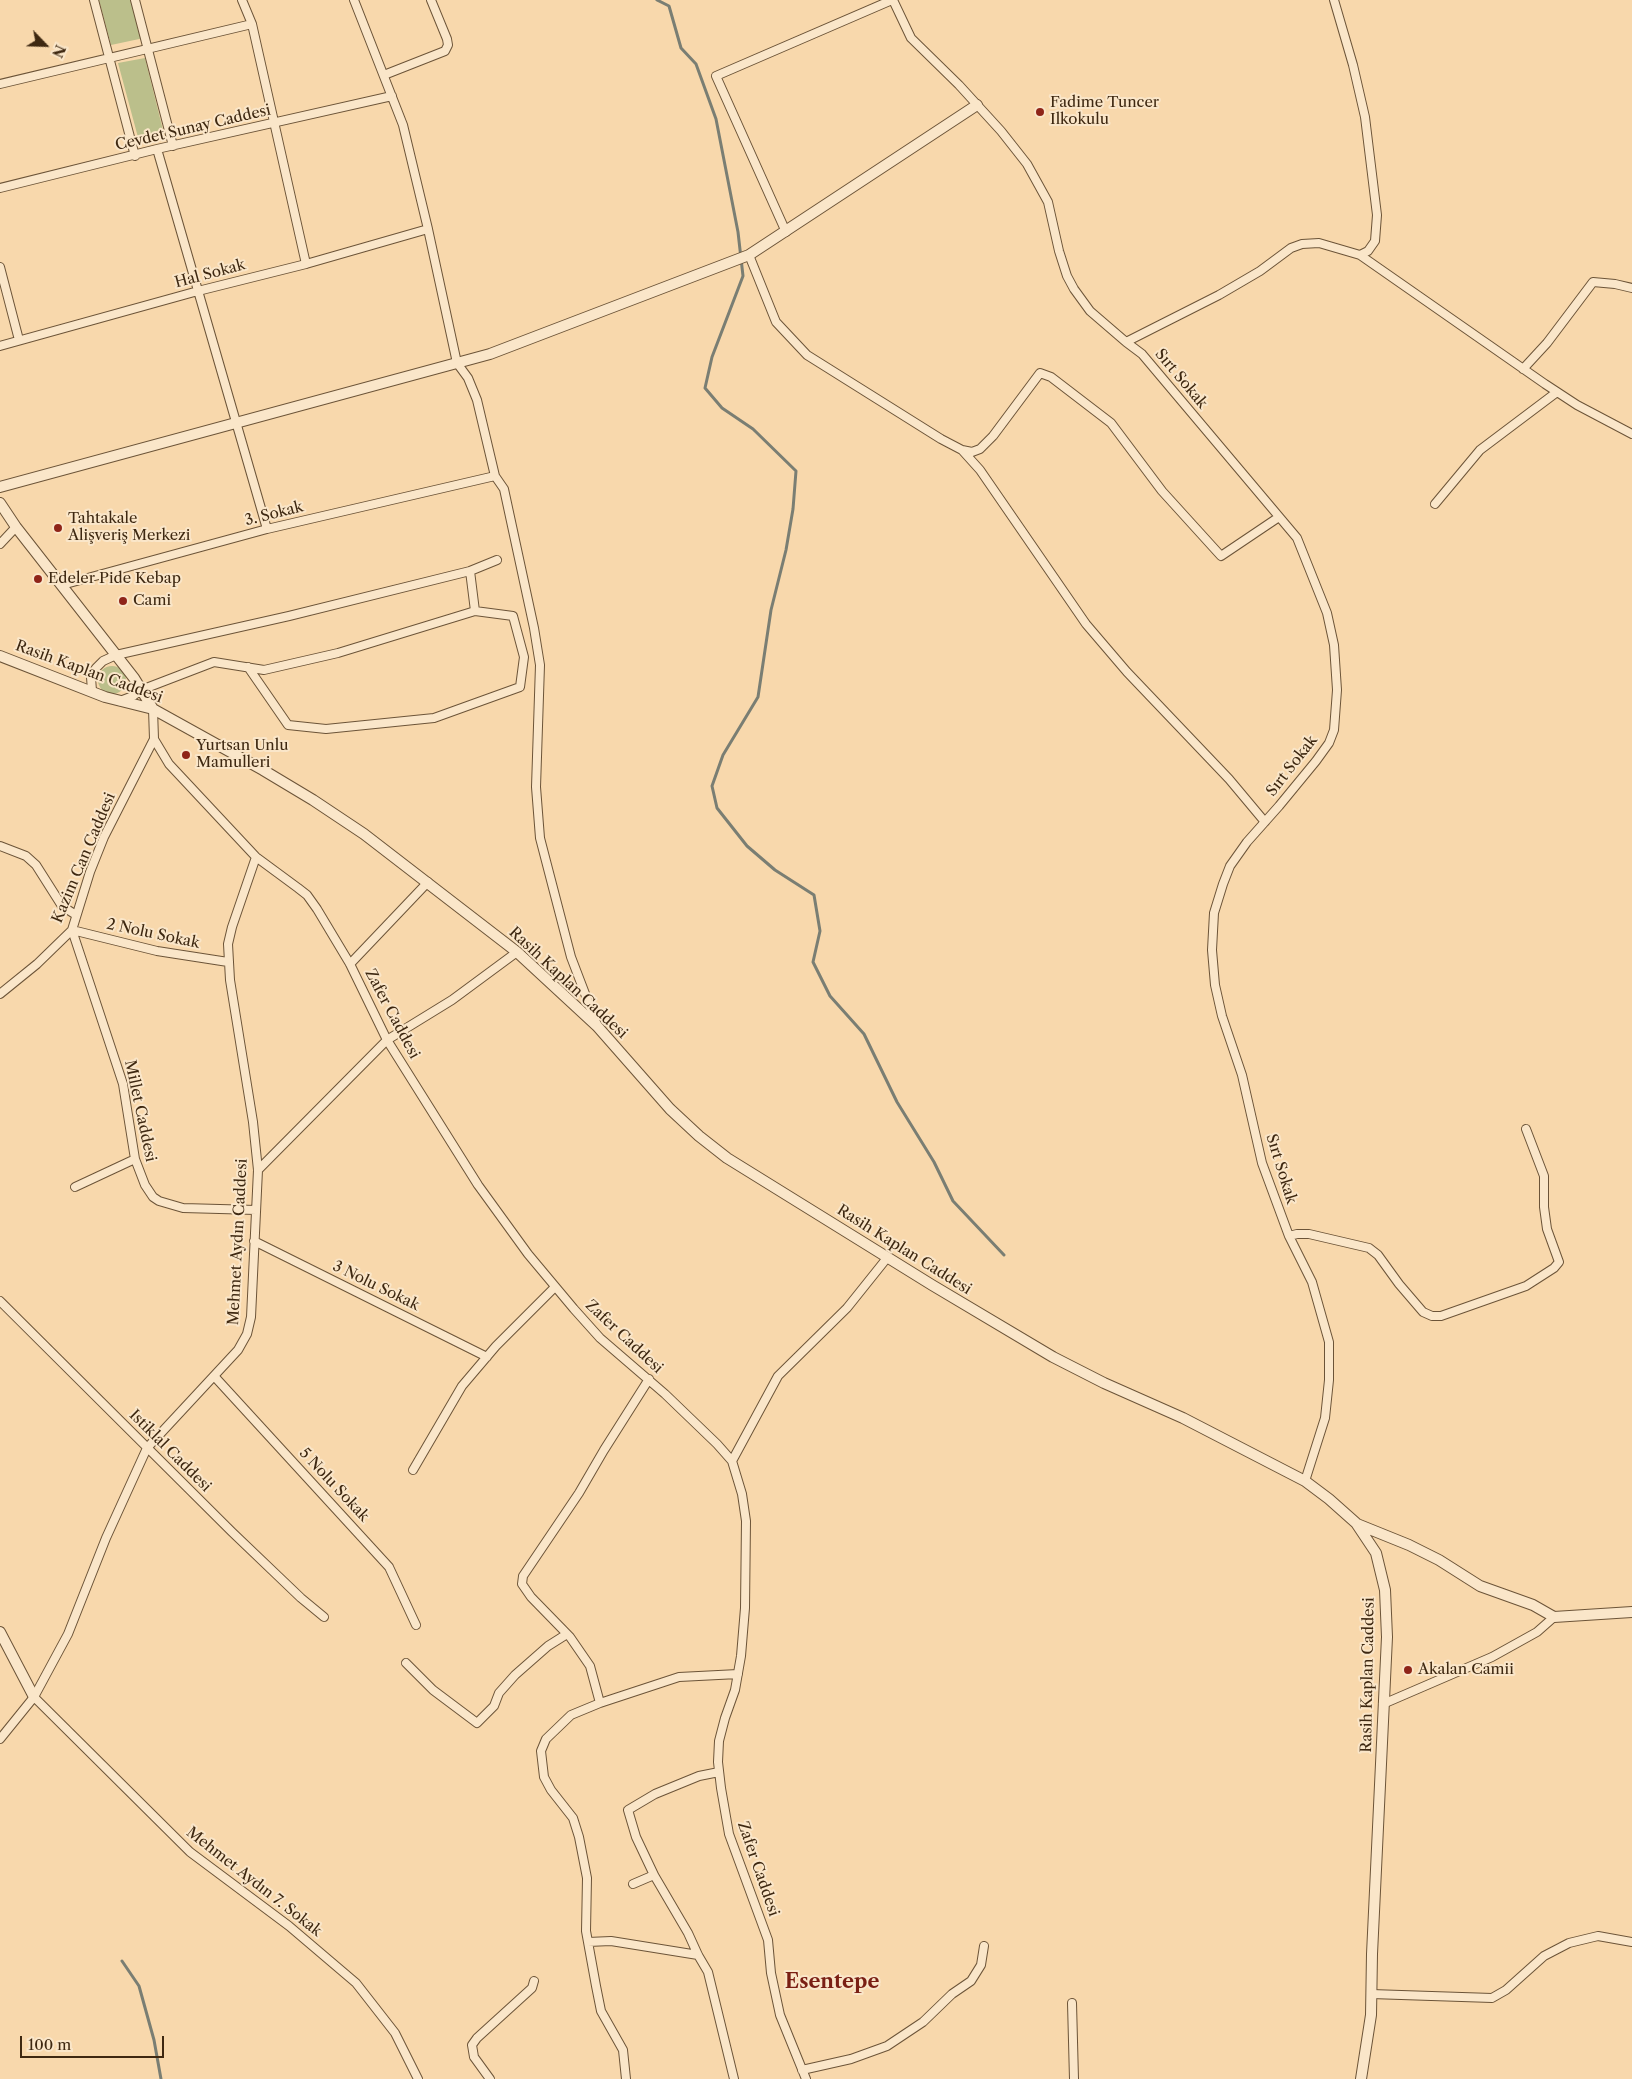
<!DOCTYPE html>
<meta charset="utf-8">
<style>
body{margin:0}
#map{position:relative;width:1632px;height:2079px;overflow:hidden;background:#f8d8ac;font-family:"Libre Caslon Text",serif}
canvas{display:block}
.north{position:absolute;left:20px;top:20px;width:50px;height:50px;-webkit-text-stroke:4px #fae6c9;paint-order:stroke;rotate:114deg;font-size:14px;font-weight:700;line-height:20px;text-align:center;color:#3e2811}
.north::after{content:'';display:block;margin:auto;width:18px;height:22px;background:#3e2811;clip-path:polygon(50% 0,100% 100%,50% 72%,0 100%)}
.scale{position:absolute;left:20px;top:2036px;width:144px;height:22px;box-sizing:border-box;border:2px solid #3e2811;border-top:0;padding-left:6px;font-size:15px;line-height:18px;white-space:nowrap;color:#3e2811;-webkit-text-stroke:4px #fae6c9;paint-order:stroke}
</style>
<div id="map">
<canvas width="1632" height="2079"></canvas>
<div class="north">N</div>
<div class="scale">100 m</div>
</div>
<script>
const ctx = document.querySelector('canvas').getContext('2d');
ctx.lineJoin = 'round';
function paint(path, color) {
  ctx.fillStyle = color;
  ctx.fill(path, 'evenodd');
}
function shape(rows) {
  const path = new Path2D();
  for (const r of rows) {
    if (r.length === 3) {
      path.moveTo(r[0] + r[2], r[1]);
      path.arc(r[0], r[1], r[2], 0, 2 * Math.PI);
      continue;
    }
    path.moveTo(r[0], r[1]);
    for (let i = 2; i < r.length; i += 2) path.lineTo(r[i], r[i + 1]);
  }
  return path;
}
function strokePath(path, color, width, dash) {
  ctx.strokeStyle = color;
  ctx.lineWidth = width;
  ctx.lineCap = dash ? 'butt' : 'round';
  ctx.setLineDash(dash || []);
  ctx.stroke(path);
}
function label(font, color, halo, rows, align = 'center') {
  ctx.font = font + ' "Libre Caslon Text",serif';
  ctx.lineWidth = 4;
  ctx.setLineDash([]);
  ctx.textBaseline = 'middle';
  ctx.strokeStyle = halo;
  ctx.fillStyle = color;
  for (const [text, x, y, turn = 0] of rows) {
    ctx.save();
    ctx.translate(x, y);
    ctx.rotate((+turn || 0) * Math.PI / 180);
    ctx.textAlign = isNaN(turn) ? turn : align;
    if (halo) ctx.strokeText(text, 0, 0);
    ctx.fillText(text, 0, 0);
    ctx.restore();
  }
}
paint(shape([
 [99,0,132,0,144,38,111,45],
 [145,58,164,134,139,141,118,63],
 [112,680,14]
]), '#bbbf8b');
strokePath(shape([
 [657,0,669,6,681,48,696,64,716,119,738,232,743,276,712,357,705,388,722,408,753,429,796,471,793,509,786,550,771,610,758,697,723,755,712,786,717,808,747,846,775,870,814,895,820,931,813,962,830,996,864,1034,897,1102,934,1162,953,1201,1004,1255],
 [122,1961,139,1986,154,2040,161,2079]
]), '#7a7e73', 3);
const minor = shape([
 [94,0,135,156],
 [135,0,173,146],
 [242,0,252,24,306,264],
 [354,0,403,125,428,229,457,363,468,378,477,400,495,476,504,489,534,628,540,665,536,787,540,838,571,957,597,1025],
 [893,0,911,38,959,85,1001,131,1027,164,1048,202,1059,251,1067,276,1074,289,1090,311,1126,342,1142,354,1297,538,1327,613,1334,645,1337,690,1334,730,1329,743,1316,761,1279,806,1247,842,1230,866,1223,884,1214,913,1212,950,1215,985,1222,1016,1242,1075,1262,1163,1289,1236,1312,1282,1329,1342,1329,1380,1325,1418,1305,1481],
 [1334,0,1353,65,1365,117,1377,215,1375,241,1368,251,1360,255],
 [384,75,445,51,448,45,447,39,431,0],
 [0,84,252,24],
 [157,149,267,529],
 [0,188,157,149,392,96],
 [786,232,716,76,892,0],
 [749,255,776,322,807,355,941,439,962,450,972,452,980,449,993,436,1040,373,1051,377,1111,423,1162,491,1221,556,1279,517],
 [0,267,19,340],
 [1126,342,1219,295,1260,271,1291,248,1302,244,1319,243,1360,255,1545,384,1577,405,1632,434],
 [0,346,198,291,306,264,428,229],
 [1523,369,1547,343,1593,282,1615,284,1632,288],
 [962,450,980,470,1086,624,1127,672,1229,779,1265,822],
 [1435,504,1480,450,1557,392],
 [0,544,16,527],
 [470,571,497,560],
 [62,585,267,529,495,476],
 [248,667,288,725,326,729,434,718,520,687,524,657,513,616,475,611],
 [92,691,91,677,96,668,103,661,116,655,289,616,470,571,475,611,338,653,264,670,214,662,141,690,133,696,120,701],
 [153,709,154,739,169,764,256,857,298,888,307,895,317,909,350,964,387,1040,478,1185,528,1254,574,1309,600,1338,665,1394,717,1444,732,1461,742,1494,746,1521,745,1608,741,1656,735,1690,725,1718,719,1741,718,1762,721,1788,729,1834,768,1940,771,1973,780,2015,806,2079],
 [0,846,26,856,36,865,62,906,76,915],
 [72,930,123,1084,135,1159,145,1185,153,1197,159,1201,183,1208,256,1210],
 [72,930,157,951,228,962],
 [350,964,428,882],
 [0,994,37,964,72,930,90,872,104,837,154,739],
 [258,1170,387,1040,452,1000,517,952],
 [75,1187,135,1159],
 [1289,1236,1297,1234,1309,1234,1369,1248,1378,1255,1399,1284,1423,1312,1432,1316,1441,1316,1526,1286,1554,1268,1559,1262,1547,1229,1544,1207,1544,1176,1526,1129],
 [254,1241,487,1357],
 [0,1301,232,1532,301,1598,324,1617],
 [214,1376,389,1567,416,1625],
 [732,1461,778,1376,847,1308,887,1258],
 [413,1470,462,1386,496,1346,555,1287],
 [406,1663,433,1690,477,1723,494,1706,499,1693,515,1675,548,1646,567,1634],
 [34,1697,190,1852,289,1926,356,1983,395,2033,418,2079],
 [600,1703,590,1666,570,1637,531,1597,522,1584,523,1576,579,1493,604,1450,649,1379],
 [1383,1704,1492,1657,1537,1632,1554,1617],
 [0,1739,34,1697,68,1634,106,1538,147,1448,238,1350,247,1334,251,1317,258,1170,253,1122,230,980,228,944,232,927,256,857],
 [654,1875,636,1837,628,1810,655,1794,699,1776,719,1772],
 [633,1884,654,1875,688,1933,698,1955,708,1972,734,2079],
 [588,1942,611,1941,698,1955],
 [1371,1994,1492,1998,1506,1990,1544,1956,1569,1943,1598,1936,1632,1942],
 [1072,2003,1074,2079],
 [802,2070,851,2059,887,2046,923,2022,952,1994,971,1981,981,1965,984,1946],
 [490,2079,474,2057,472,2045,477,2038,532,1988,534,1981],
 [626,2079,623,2050,601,2011,596,1986,586,1931,587,1878,579,1837,573,1818,551,1790,544,1777,541,1751,546,1739,571,1715,600,1703,679,1677,738,1674]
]);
const tertiary = shape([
 [0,487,490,354,749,255,977,105],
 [0,503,16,527,134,678,153,709],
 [0,656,105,697,153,709,263,770,313,800,364,834,517,952,597,1026,670,1109,699,1136,727,1158,932,1285,1053,1357,1104,1383,1183,1418,1305,1481,1329,1499,1356,1523,1376,1553,1385,1590,1387,1637,1372,1954,1371,2015,1361,2079],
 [1357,1524,1409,1545,1439,1560,1480,1586,1533,1605,1554,1617,1632,1612],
 [0,1632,34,1697]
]);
strokePath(minor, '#6c5438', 10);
strokePath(tertiary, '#6c5438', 12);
strokePath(minor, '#fae6c9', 8);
strokePath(tertiary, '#fae6c9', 10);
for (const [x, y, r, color] of [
 [1040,112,5,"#8f2418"],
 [58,528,5,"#8f2418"],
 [38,579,5,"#8f2418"],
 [123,601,5,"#8f2418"],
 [186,755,5,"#8f2418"],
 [1408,1670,5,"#8f2418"]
]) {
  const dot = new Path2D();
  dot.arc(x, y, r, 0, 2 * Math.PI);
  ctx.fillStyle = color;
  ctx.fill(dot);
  strokePath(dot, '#fae6c9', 2);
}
label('15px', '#3e2811', '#fae6c9', [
 ["Fadime Tuncer",1050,103],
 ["Ilkokulu",1050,120],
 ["Tahtakale",68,519],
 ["Alişveriş Merkezi",68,536],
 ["Edeler Pide Kebap",48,579],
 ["Cami",133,601],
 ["Yurtsan Unlu",196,746],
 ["Mamulleri",196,763],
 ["Akalan Camii",1418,1670]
], 'left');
label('15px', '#3e2811', '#fae6c9', [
 ["Cevdet Sunay Caddesi",193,128,-13],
 ["Hal Sokak",210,274,-15],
 ["Sırt Sokak",1181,379,50],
 ["3. Sokak",274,514,-14],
 ["Rasih Kaplan Caddesi",89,672,20],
 ["Sırt Sokak",1292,766,-52],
 ["Kazim Can Caddesi",84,858,-67],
 ["2 Nolu Sokak",153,934,12],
 ["Rasih Kaplan Caddesi",568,983,43],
 ["Zafer Caddesi",392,1014,62],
 ["Millet Caddesi",140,1111,78],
 ["Sırt Sokak",1281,1169,73],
 ["Mehmet Aydın Caddesi",238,1242,-87],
 ["Rasih Kaplan Caddesi",904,1250,32],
 ["3 Nolu Sokak",376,1286,26],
 ["Zafer Caddesi",624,1337,43],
 ["Istiklal Caddesi",170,1451,45],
 ["5 Nolu Sokak",334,1485,47],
 ["Rasih Kaplan Caddesi",1368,1675,-89],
 ["Zafer Caddesi",758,1869,71],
 ["Mehmet Aydın 7. Sokak",254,1882,38]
]);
label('bold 20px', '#7a1f14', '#fae6c9', [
 ["Esentepe",832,1982]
]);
</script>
